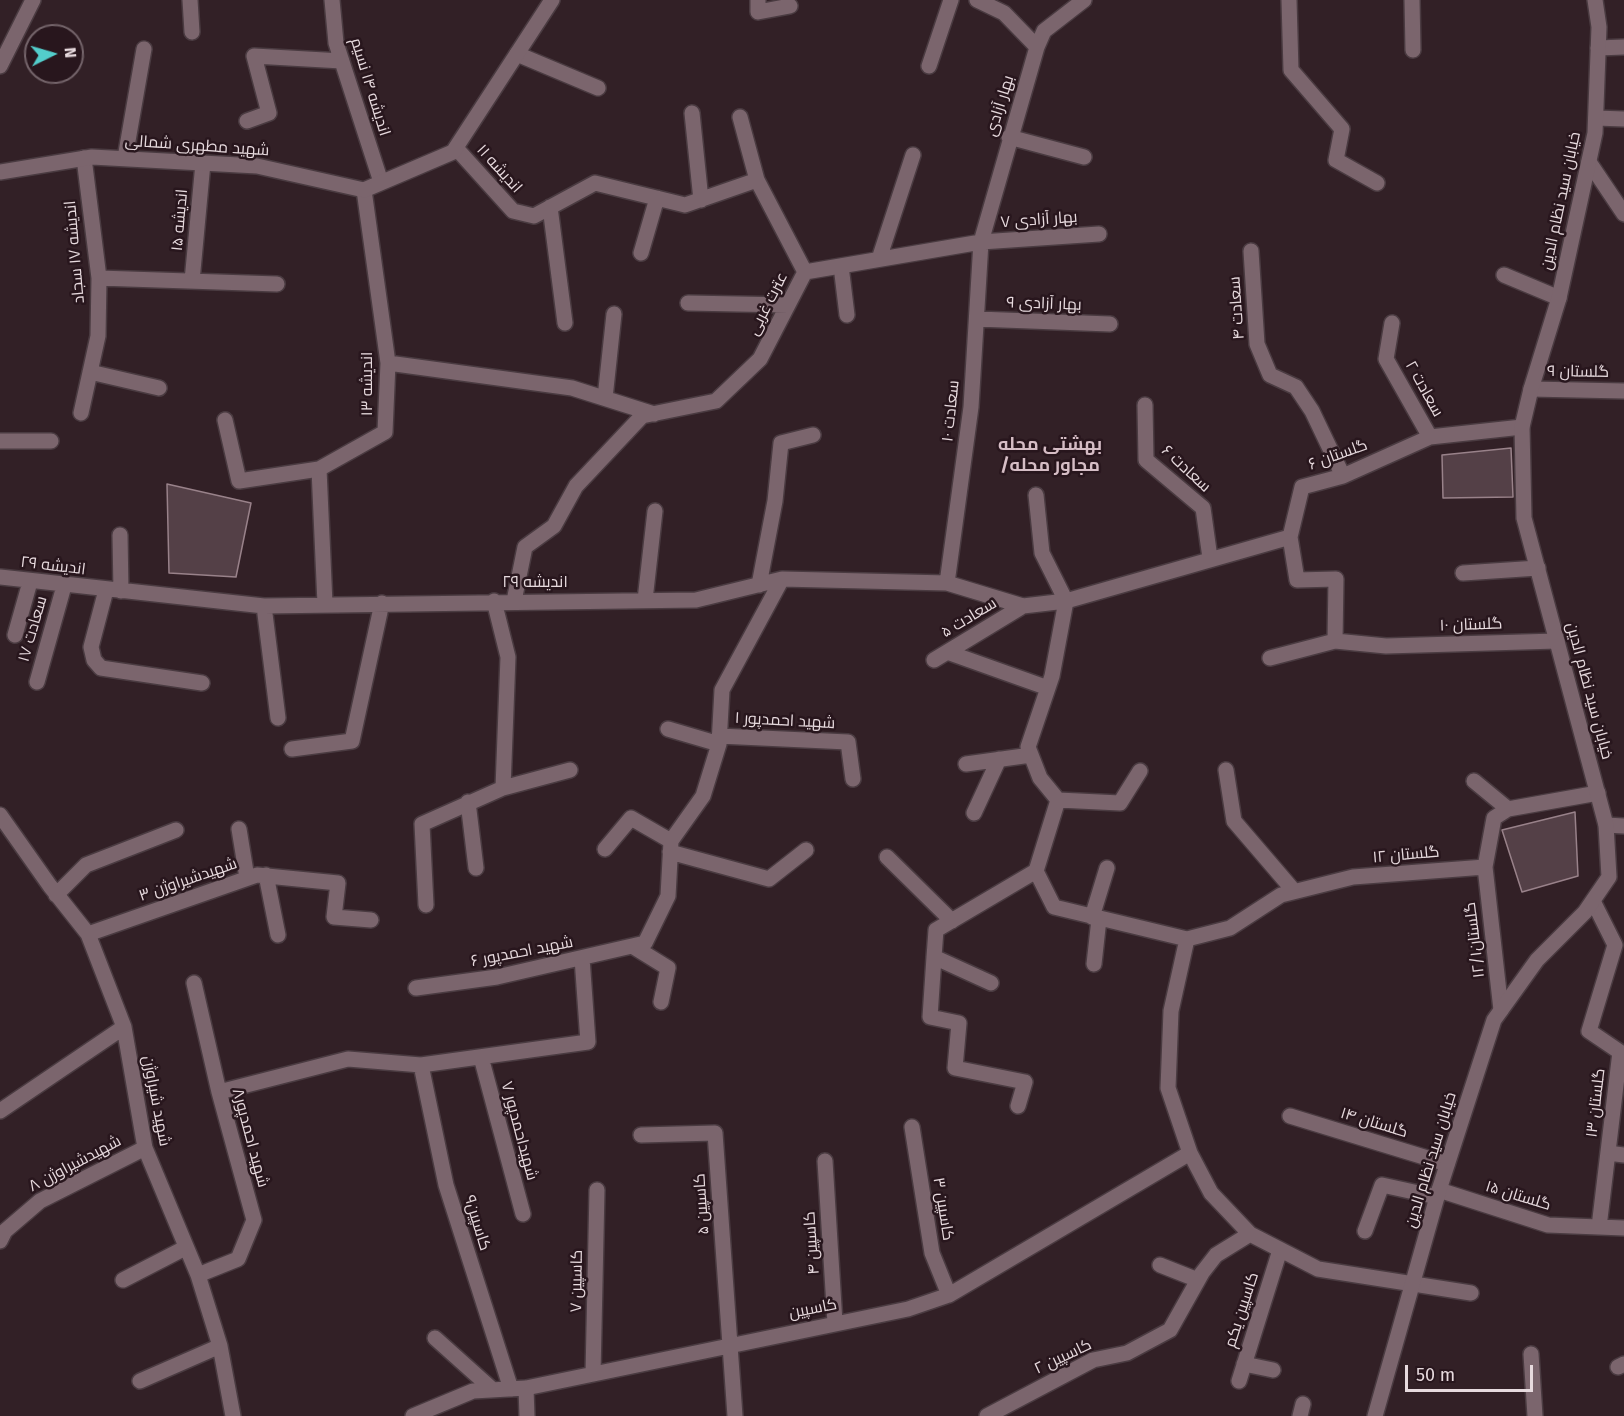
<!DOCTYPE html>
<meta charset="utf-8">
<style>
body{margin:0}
#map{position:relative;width:1624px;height:1416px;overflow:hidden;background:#322026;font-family:"Fira Sans",sans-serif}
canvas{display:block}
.north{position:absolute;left:24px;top:24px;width:60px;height:60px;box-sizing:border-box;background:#28161d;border:2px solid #74646a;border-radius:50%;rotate:85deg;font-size:16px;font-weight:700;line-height:24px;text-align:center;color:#e7dade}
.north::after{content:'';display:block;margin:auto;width:21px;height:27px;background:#53cdcb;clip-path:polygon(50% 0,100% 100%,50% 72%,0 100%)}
.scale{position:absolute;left:1405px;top:1365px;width:128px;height:27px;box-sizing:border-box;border:3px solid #e7dade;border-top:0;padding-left:8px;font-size:18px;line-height:21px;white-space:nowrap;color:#e7dade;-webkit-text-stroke:4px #28161d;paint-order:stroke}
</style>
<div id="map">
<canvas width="1624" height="1416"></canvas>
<div class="north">N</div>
<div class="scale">50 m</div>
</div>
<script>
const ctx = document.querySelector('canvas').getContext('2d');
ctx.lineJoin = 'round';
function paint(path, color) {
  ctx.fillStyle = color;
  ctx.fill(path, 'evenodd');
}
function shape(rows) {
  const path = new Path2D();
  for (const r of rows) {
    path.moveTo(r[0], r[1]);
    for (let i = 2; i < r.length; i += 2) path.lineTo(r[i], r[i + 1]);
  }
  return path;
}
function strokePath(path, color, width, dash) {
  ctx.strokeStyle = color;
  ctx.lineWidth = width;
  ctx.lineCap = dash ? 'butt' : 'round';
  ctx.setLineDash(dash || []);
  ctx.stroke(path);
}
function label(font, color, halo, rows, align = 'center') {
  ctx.font = font + ' "Fira Sans",Cairo,sans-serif';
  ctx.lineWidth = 5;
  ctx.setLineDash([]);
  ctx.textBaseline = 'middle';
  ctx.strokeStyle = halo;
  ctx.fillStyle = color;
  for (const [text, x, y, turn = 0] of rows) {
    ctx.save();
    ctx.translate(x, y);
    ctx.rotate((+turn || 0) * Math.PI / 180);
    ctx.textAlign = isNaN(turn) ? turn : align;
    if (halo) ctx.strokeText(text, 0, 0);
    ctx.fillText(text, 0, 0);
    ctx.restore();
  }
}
const building = shape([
 [1511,448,1513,497,1443,498,1442,455,1511,448],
 [167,484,251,503,236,577,169,573,167,484],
 [1575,812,1578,876,1522,892,1502,830,1575,812]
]);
paint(building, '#544047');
strokePath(building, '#99828a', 1.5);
const street = shape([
 [190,0,192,32],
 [332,0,336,43,381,182],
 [758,0,758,12,790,6],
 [977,0,1004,13,1037,47],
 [1289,0,1291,70,1342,129,1336,160,1377,183],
 [1412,0,1413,50],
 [1598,48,1624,47],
 [517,54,598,88],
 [0,66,33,0],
 [929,66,951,0],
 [692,113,701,200],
 [740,117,757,180],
 [1596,118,1624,119],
 [247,121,269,113,254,56,342,61],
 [1009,137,1084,157],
 [456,148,513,211,534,216,595,183,685,205,757,180,805,272],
 [125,158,144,49],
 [1589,162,1624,214],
 [550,207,565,323],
 [1251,251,1257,344,1270,375,1296,387,1312,411,1343,476],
 [641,253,657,198],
 [879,259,913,155],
 [841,266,847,315],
 [1504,275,1559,298],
 [99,278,277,284],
 [192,281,203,163],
 [688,303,788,305],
 [977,319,1110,324],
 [1392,323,1386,359,1430,437],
 [388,363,572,388,654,414],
 [90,372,159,388],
 [1531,389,1624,391],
 [605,398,614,314],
 [1145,405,1146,460,1203,508,1210,558],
 [81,413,98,336,99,278,84,158],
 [225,420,239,481,319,469,385,432,388,363,364,190],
 [0,441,51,441],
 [319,469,325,604],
 [1036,495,1042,553,1066,601],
 [120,535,121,591],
 [1290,537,1297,580,1336,579,1335,641,1386,646,1557,641],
 [1463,573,1538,568],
 [0,577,264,606,696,600,782,579,947,583,1023,606,1066,601,1290,537,1302,487,1343,476,1430,437,1522,427],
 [947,583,971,407,981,242,1037,47,1044,31,1084,0],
 [759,585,775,501,781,443,813,435],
 [106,590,91,647,94,660,101,668,202,683],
 [645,600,655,511],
 [514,601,525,547,554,526,576,486,642,416,716,401,760,359,805,272,981,242,1099,234],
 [1066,601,1052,676,1028,747,1040,778,1058,800,1036,871,1054,907,1187,939,1230,928,1281,895,1353,877,1485,867,1494,818,1508,809,1598,793],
 [264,606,278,718],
 [15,635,30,582],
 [947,652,1048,688],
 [1270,658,1335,641],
 [934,660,1023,606],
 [37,682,64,586],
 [668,729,719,744],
 [719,736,848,742,853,779],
 [292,749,352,741,382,603],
 [966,764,1031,755],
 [1226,770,1234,821,1294,891],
 [1474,781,1508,809],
 [503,788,570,770],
 [1058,800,1120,803,1140,771],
 [468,802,476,868],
 [974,813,999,759],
 [0,815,50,886,88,934,124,1027,145,1148,198,1275,220,1346,233,1416],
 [1606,825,1624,826],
 [239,829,247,878],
 [605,849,631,818,671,841],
 [670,852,769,879,806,850],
 [887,857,952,921],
 [1485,867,1501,1010],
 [266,875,278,935],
 [56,895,86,865,176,830],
 [1593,901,1615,945,1589,1031,1620,1052,1599,1227],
 [426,905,422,824,503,788,508,657,494,601],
 [1092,917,1107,868],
 [88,934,257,875,338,883,334,917,371,920],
 [1187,939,1171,1011,1168,1088,1190,1153,1211,1193,1250,1234,1318,1269,1471,1293],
 [634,947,668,968,661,1002],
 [934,957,991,983],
 [1094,964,1099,919],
 [194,983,219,1092,254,1220,238,1259,198,1275],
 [416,988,497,977,645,943,668,896,671,841,703,796,719,744,722,690,782,579],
 [481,1057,523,1214],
 [421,1065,446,1185,511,1389],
 [219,1092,348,1059,421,1065,588,1042,582,958],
 [1018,1106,1025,1082,955,1068,959,1023,930,1017,934,957,936,930,1036,871],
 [0,1111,124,1027],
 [1290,1116,1447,1164],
 [912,1127,932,1253,949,1295],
 [641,1135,715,1133,735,1416],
 [1608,1153,1624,1155],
 [825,1161,835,1323],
 [1439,1190,1548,1225,1624,1228],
 [1365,1231,1382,1185,1437,1197],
 [0,1241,5,1231,40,1201,145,1148],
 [1160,1265,1198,1280],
 [123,1280,185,1248],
 [435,1338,493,1390],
 [1531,1354,1535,1416],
 [1244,1364,1273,1370],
 [1618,1367,1624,1364],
 [593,1374,597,1190],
 [140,1381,220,1346],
 [1239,1381,1280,1250],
 [526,1388,527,1416],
 [413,1416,473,1391,526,1388,908,1309,949,1295,1190,1153],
 [987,1416,1093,1360,1127,1353,1170,1330,1202,1273,1216,1255,1250,1234],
 [1300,1416,1303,1404]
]);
const secondary = shape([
 [0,172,92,157,257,166,364,190,453,152,552,0],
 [1375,1416,1439,1190,1494,1020,1537,960,1585,912,1609,877,1606,825,1524,518,1522,427,1531,389,1559,298,1595,133,1599,27,1595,0]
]);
strokePath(street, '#4a3b41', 18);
strokePath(secondary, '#4a3b41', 18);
strokePath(street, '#7b656d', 15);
strokePath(secondary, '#7b656d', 15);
label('16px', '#e7dade', '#28161d', [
 ["اندیشه ۱۴ نسیم",370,87,73],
 ["بهار آزادی",1000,106,-73],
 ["شهید مطهری شمالی",197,146,4],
 ["اندیشه ۱۱",499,169,48],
 ["خیابان سید نظام الدین",1561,201,-78],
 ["اندیشه ۱۵",180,220,-85],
 ["بهار آزادی ۷",1039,220,-4],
 ["اندیشه ۱۷ سجاد",75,252,-95],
 ["عترت غربی",768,304,-63],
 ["بهار آزادی ۹",1044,304,2],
 ["سعادت ۴",1237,308,-94],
 ["گلستان ۹",1578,372,1],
 ["اندیشه ۱۳",368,384,-90],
 ["سعادت ۲",1424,389,61],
 ["سعادت ۱۰",951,411,-84],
 ["گلستان ۶",1338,455,-20],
 ["سعادت ۶",1186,469,43],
 ["اندیشه ۲۹",53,566,7],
 ["اندیشه ۲۹",535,583],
 ["سعادت ۵",969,618,-31],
 ["گلستان ۱۰",1471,625,-2],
 ["سعادت ۱۷",33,629,-74],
 ["خیابان سید نظام الدین",1589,691,75],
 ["شهید احمدپور ۱",785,721,3],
 ["گلستان ۱۲",1406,855,-5],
 ["شهیدشیراوژن ۳",188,880,-19],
 ["گلستان۱۲/۱",1475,940,-97],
 ["شهید احمدپور ۶",522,952,-11],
 ["شهید شیراوژن",156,1101,79],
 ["گلستان ۱۳",1596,1103,-83],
 ["گلستان ۱۴",1374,1123,17],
 ["شهیداحمدپور ۷",519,1131,75],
 ["شهید احمدپور۸",250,1138,75],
 ["خیابان سید نظام الدین",1431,1160,-73],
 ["شهیدشیراوژن ۸",75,1164,-28],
 ["گلستان ۱۵",1518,1196,17],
 ["کاسپین ۵",702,1204,-94],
 ["کاسپین ۳",943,1209,81],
 ["کاسپین۹",477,1223,73],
 ["کاسپین ۴",812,1243,-94],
 ["کاسپین ۷",577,1281,-89],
 ["کاسپین",813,1309,-11],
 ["کاسپین یکم",1242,1310,-72],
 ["کاسپین ۲",1063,1357,-25]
]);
label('bold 18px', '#d5bdc5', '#28161d', [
 ["بهشتی محله",1050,445],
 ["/مجاور محله",1050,466]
]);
</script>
